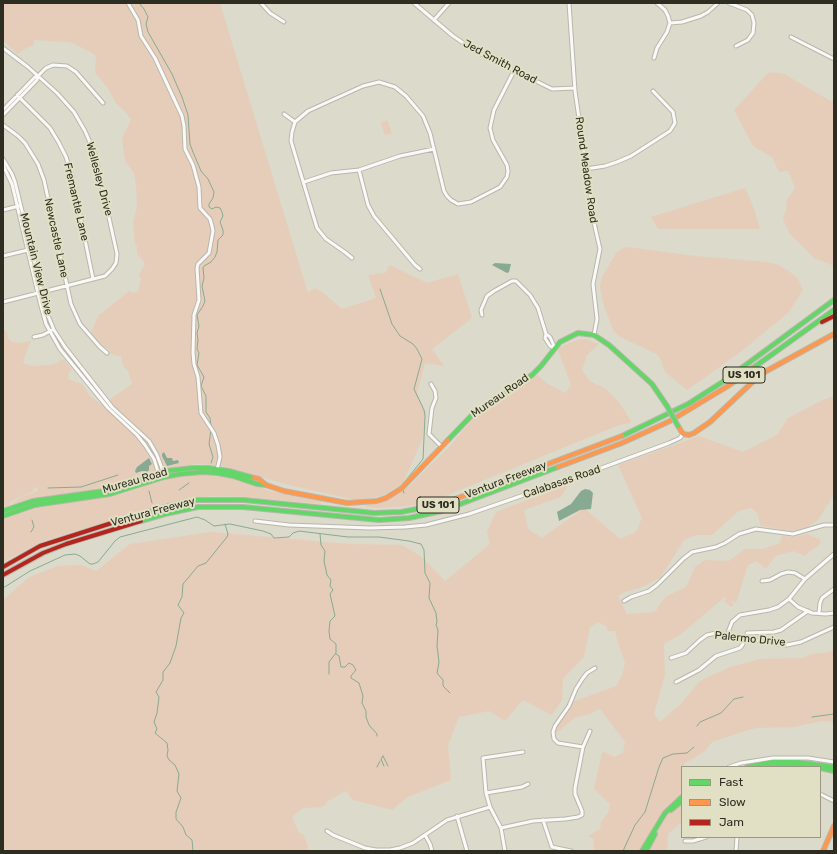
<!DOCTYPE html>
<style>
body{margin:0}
#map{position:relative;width:837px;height:854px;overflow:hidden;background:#dbdacb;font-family:Rubik,sans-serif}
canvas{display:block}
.frame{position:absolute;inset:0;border:4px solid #2e2d22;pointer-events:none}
.legend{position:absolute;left:681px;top:766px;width:140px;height:72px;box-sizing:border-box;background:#e2e0c4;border:1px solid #9a9883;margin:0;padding:5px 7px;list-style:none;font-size:12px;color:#2e2d22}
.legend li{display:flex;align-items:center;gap:8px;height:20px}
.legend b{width:20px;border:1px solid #9a9883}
</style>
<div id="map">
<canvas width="837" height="854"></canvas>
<div class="frame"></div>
<ul class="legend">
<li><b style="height:5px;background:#63d668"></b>Fast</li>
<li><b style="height:5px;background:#ff974d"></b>Slow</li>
<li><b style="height:5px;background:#b3261e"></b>Jam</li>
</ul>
</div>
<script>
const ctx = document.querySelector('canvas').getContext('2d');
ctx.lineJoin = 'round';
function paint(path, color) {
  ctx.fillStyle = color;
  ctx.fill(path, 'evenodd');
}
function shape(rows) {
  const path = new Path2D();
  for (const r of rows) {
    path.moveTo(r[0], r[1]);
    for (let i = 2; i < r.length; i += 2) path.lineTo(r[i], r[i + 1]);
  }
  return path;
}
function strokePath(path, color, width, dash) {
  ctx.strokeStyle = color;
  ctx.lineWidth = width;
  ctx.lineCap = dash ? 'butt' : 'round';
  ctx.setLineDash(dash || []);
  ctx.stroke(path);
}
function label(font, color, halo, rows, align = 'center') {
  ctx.font = font + ' Rubik,sans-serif';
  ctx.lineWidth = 4;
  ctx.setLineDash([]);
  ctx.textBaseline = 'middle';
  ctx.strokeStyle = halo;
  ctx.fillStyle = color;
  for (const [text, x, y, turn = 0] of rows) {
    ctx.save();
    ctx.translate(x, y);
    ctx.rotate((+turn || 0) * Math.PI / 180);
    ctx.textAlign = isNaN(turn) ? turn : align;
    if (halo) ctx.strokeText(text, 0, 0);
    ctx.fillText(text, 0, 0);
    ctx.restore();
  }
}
paint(shape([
 [3,3,220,3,308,293,314,288,322,292,342,309,376,298,368,275,385,273,390,265,427,283,458,274,472,318,432,349,444,366,425,363,417,393,426,413,422,440,403,483,382,496,356,500,289,485,231,468,216,465,198,464,189,465,104,488,36,498,11,505,21,497,38,491,37,487,33,488,34,491,17,498,11,502,9,506,3,508,3,329,7,332,8,338,10,341,19,343,31,341,23,361,25,364,32,366,46,365,55,364,61,360,65,360,72,370,69,373,68,379,82,384,90,396,102,405,132,384,128,371,123,366,121,356,117,356,109,353,110,350,100,344,91,332,99,315,129,291,133,293,138,291,141,279,139,275,145,264,142,259,137,254,137,246,135,244,133,221,137,207,136,186,134,173,125,161,122,138,131,120,127,114,116,103,107,87,95,73,96,59,95,55,92,53,73,43,66,42,34,40,34,45,28,47,17,54,3,40],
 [769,72,784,74,834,103,834,266,814,258,790,234,783,219,787,206,786,201,795,188,788,171,779,172,772,157,753,146,734,110],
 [387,120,392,133,386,135,384,134,381,123],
 [745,188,754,208,760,229,658,229,651,217],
 [628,247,695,256,767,262,779,265,790,272,798,279,803,290,789,312,738,354,687,390,665,372,660,358,656,354,619,336,613,330,604,306,600,287,602,277,617,252,623,248],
 [586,339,599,344,587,355,582,370,590,381,607,390,619,402,631,421,630,423,619,425,443,497,419,504,406,506,378,508,366,507,367,505,386,500,407,488,451,445,475,416,535,375,537,375,548,384,565,393,571,385,558,350,559,347,577,340],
 [834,396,834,495,818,520,805,529,791,531,761,526,757,513,751,508,739,511,712,535,697,535,684,540,660,578,640,588,625,592,618,596,627,614,655,612,665,597,686,587,695,567,705,560,729,561,745,549,763,549,780,543,782,536,793,537,807,534,821,540,819,545,804,556,794,551,775,556,766,569,756,561,748,565,736,603,729,600,734,604,731,607,724,601,727,598,725,597,681,634,664,644,665,675,654,714,660,722,681,704,700,681,730,667,760,659,803,658,812,654,831,652,834,650,834,722,822,721,794,727,757,728,748,730,712,742,705,751,684,764,685,767,682,767,682,795,680,797,682,801,682,822,668,834,667,851,593,851,594,839,588,836,600,829,601,822,608,813,610,804,594,789,602,753,605,752,614,757,623,753,625,742,600,709,587,715,576,717,555,734,555,731,572,702,616,686,622,676,625,663,618,643,615,631,608,631,606,626,598,622,590,627,584,657,563,679,562,700,552,715,523,700,505,721,489,711,459,717,448,745,451,780,408,797,392,810,353,800,346,791,328,801,323,807,303,808,292,817,299,833,302,833,305,838,308,847,307,851,3,851,3,600,29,577,58,566,81,565,96,571,130,544,211,532,349,544,402,545,422,557,445,581,490,544,487,532,496,512,568,485,561,497,524,510,528,529,542,538,584,508,620,539,636,532,642,518,618,465,699,436,743,452,777,435,788,418,823,400],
 [195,475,226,477,238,480,273,492,321,499,321,504,249,497,212,496,170,502,40,542,3,562,3,519,32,509,125,493,168,478]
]), '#e6cdb9');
paint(shape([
 [495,263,511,264,509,272,507,273,492,265],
 [164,452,167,458,172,458,173,461,178,460,179,463,167,466,162,456,162,454],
 [149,458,152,464,149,466,149,470,147,472,142,471,136,473,135,471,137,467],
 [585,489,590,490,593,493,591,509,580,510,559,521,557,512,571,504,581,491]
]), '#88aa92');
strokePath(shape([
 [139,3,144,9,148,17,146,24,148,32,172,74,182,97,188,115,190,144,193,152,201,171,208,179,214,192,213,198,209,204,209,207,212,209,216,207,220,208,222,212,223,216,220,222,223,230,223,235,218,240,217,252,215,257,211,262,204,266,203,268,204,278,202,286,205,301,203,306,197,315,199,326,197,333,198,340,197,349,199,353,197,365,204,377,201,386,206,396,206,412,210,418,211,426],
 [380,289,392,324,400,336,413,344,417,349,422,359,414,389,424,410,425,416,423,459,402,485],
 [211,429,209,444,213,457,211,463],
 [48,488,81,487,118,475],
 [179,490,189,483],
 [403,490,404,493],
 [149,491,152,503],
 [31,532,34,527,32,520],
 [320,534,321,545,325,551,324,561,327,575,331,580,330,586,333,590,330,594,335,616,330,621,329,631,330,639,336,644,336,653,329,662,329,674],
 [3,588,30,571,65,555,75,554,80,556,90,564,93,564,98,562,115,541,120,537,197,517,205,520,214,526,230,524,263,531,271,534,274,538,289,537,293,533,299,531,348,537,379,537,409,541,421,544,424,550,425,573,430,583,429,598,436,613,437,622,436,625,438,630,437,646,439,662,437,673,443,680,443,686,450,693],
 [336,654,339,656,341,667,345,667,349,663,353,665,356,670,351,676,351,678,359,683,363,696,362,703,366,711,366,717,369,725,377,734,377,736],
 [812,717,834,714],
 [697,726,700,722,721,713,734,699,743,697],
 [383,756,381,759,384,766],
 [383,756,388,766],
 [377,767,380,761],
 [193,851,192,840,186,835,183,827,176,819,176,812,181,798,177,791,179,774,175,765,169,760,167,756,168,750,167,743,155,733,157,729,154,722,157,713,159,697,156,692,163,680,163,672,170,663,176,646,181,618,184,613,178,605,182,597,183,584,198,566,206,563,227,537,228,534,225,524],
 [623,851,635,825,645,812,659,767,663,758,673,754,687,753,694,747]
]), '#88aa92', 1);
const street = shape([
 [128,3,138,20,141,36,155,58,182,116,184,126,185,149,193,165,199,187,200,208,210,219,212,226,213,231,209,253,198,264,197,268,199,300,194,315,193,353,194,364,198,377,201,413,214,433,218,445,220,457,217,470],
 [261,3,270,13,284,22],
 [414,3,453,36,475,51,552,89,575,88],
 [569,3,575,91,595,227,600,249,593,284,597,319,594,335],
 [729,3,747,10,752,15,754,23,753,33,750,37,748,40,736,46],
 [434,20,449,3],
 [670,23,682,22,701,16,708,12,718,3],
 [791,37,834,59],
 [3,48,28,67,57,93,74,112,85,131,95,154,117,254,116,263,112,269,105,276,3,302],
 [654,58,657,48,667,32,670,23,668,16,665,10,657,3],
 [17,95,50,128,59,143,66,157,72,176,93,279],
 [3,110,35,77,38,76,46,68,53,65,67,66,76,72,103,103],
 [284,114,295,122],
 [3,115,37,80,38,76],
 [3,125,18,136,25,143,38,164,44,180,71,304,80,324,100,347,107,353],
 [3,159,12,174,15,182,47,313,54,330,65,347,112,407,149,441,157,455,164,474],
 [3,165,12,184,40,302,46,324,60,349,108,408,137,435,145,445,154,459,160,478],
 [586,169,605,166,617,162,631,156,670,131,675,123,673,112,653,91],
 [359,170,368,205,374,216,415,265,420,269],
 [304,182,331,173,359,170,400,156,434,149],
 [3,210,19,206],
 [3,256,28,250],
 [352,258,346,253,326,239,317,228,291,141,292,132,295,122,308,111,363,86,379,82,395,87,406,96,423,116,430,133,444,191,447,196,451,200,458,204,471,202,500,187,507,177,508,171,507,165,493,140,490,128,494,110,514,71],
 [482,315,481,310,487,296,494,291,512,281,516,281,530,295,538,308,546,334,545,338,550,346,555,348],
 [546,334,550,337,555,348],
 [34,337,43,335,52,330],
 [431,384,435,391,436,398,432,408,429,434,442,447],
 [255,521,289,525,370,528,405,527,426,525,469,514,596,470,669,443,680,438,683,434],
 [762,581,770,580,781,574,788,572,795,573,805,579],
 [789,599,798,607,812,613,826,614,834,613],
 [624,601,631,597,649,591,657,585,683,559,692,552,716,547,725,543,739,534,756,529,793,534,824,525,834,525],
 [819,613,820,603,822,598,834,589],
 [747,633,774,632,781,630,808,611],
 [727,635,732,622,740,615,769,610,778,607,789,599,805,579,834,554],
 [671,658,686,653,700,640,707,635,716,633,777,644,787,645,801,642,834,627],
 [676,682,699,670,716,656,740,648,743,644,744,638],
 [583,747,558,743,554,739,553,732,555,726,569,706,576,689,583,678,587,673,595,668],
 [729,767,741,763,773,758,808,758,834,762],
 [486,793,522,787,528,784],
 [820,794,834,801],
 [457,816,467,851],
 [543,820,552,847,571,851],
 [501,828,533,821,565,819,578,817,582,815,582,811,575,794,575,788,583,747,590,731],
 [327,831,333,835,365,848,376,850,390,850,400,848,413,843,447,820,490,807],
 [425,835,430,844,432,851],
 [685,841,693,841,706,837],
 [505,851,501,828,490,807,486,793,483,758,523,752],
 [736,851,737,837]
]);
const fast = shape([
 [753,368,834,310],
 [622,436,688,404,724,381,834,300],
 [448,440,473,414,532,375,541,366,560,342,578,333,594,335,609,345,652,384,667,406],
 [3,511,33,501,104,491,167,471,192,468,209,468,229,471,254,478],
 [3,516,35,505,110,494,164,477,180,474,202,472,217,473,233,476,257,484,266,485],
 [118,521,168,506,196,500,244,500,374,513,401,512,428,507],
 [141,521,165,514,198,507,243,507,379,520,409,518,442,511,558,467],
 [747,767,773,762,797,762,834,767],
 [766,767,789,765,812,767],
 [820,768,834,771],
 [671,810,682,801],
 [642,851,665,813,682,797],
 [646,851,655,834]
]);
const slow = shape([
 [678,426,683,434,689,435,694,433,710,422,761,374,834,334],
 [558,467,622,443,670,421,728,386,753,368],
 [254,478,259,479,266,485,284,491,347,503,377,501,386,498,402,488,448,440],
 [428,507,450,501,622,436],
 [823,851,834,826]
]);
const jam = shape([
 [822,322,834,316],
 [3,567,40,546,118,521],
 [3,575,43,553,66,544,141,521]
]);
strokePath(street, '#b8b7ac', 5);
strokePath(fast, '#b8b7ac', 6);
strokePath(slow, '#b8b7ac', 6);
strokePath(jam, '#b8b7ac', 6);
strokePath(street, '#faf9f7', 3);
strokePath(fast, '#63d668', 4);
strokePath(slow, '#ff974d', 4);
strokePath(jam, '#b3261e', 4);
const fastBridge = shape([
 [667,406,678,426]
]);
strokePath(fastBridge, '#b8b7ac', 6, []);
strokePath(fastBridge, '#63d668', 4);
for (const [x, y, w] of [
 [744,375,42],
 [438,505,42]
]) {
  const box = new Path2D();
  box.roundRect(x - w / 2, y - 8, w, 16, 3);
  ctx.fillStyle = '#e2e0c4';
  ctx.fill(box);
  strokePath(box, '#2e2d22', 1);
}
label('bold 10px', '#2e2d22', null, [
 ["US 101",744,375],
 ["US 101",438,505]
]);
label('11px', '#2e2d22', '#e2e0c4', [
 ["Jed Smith Road",500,62,28],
 ["Round Meadow Road",586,170,82],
 ["Wellesley Drive",99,179,75],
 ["Fremantle Lane",76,202,77],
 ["Newcastle Lane",56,238,78],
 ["Mountain View Drive",36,264,76],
 ["Mureau Road",500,396,-35],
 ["Ventura Freeway",506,480,-21],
 ["Mureau Road",135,481,-16],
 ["Calabasas Road",562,482,-19],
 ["Ventura Freeway",153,512,-15],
 ["Palermo Drive",750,639,6]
]);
</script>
